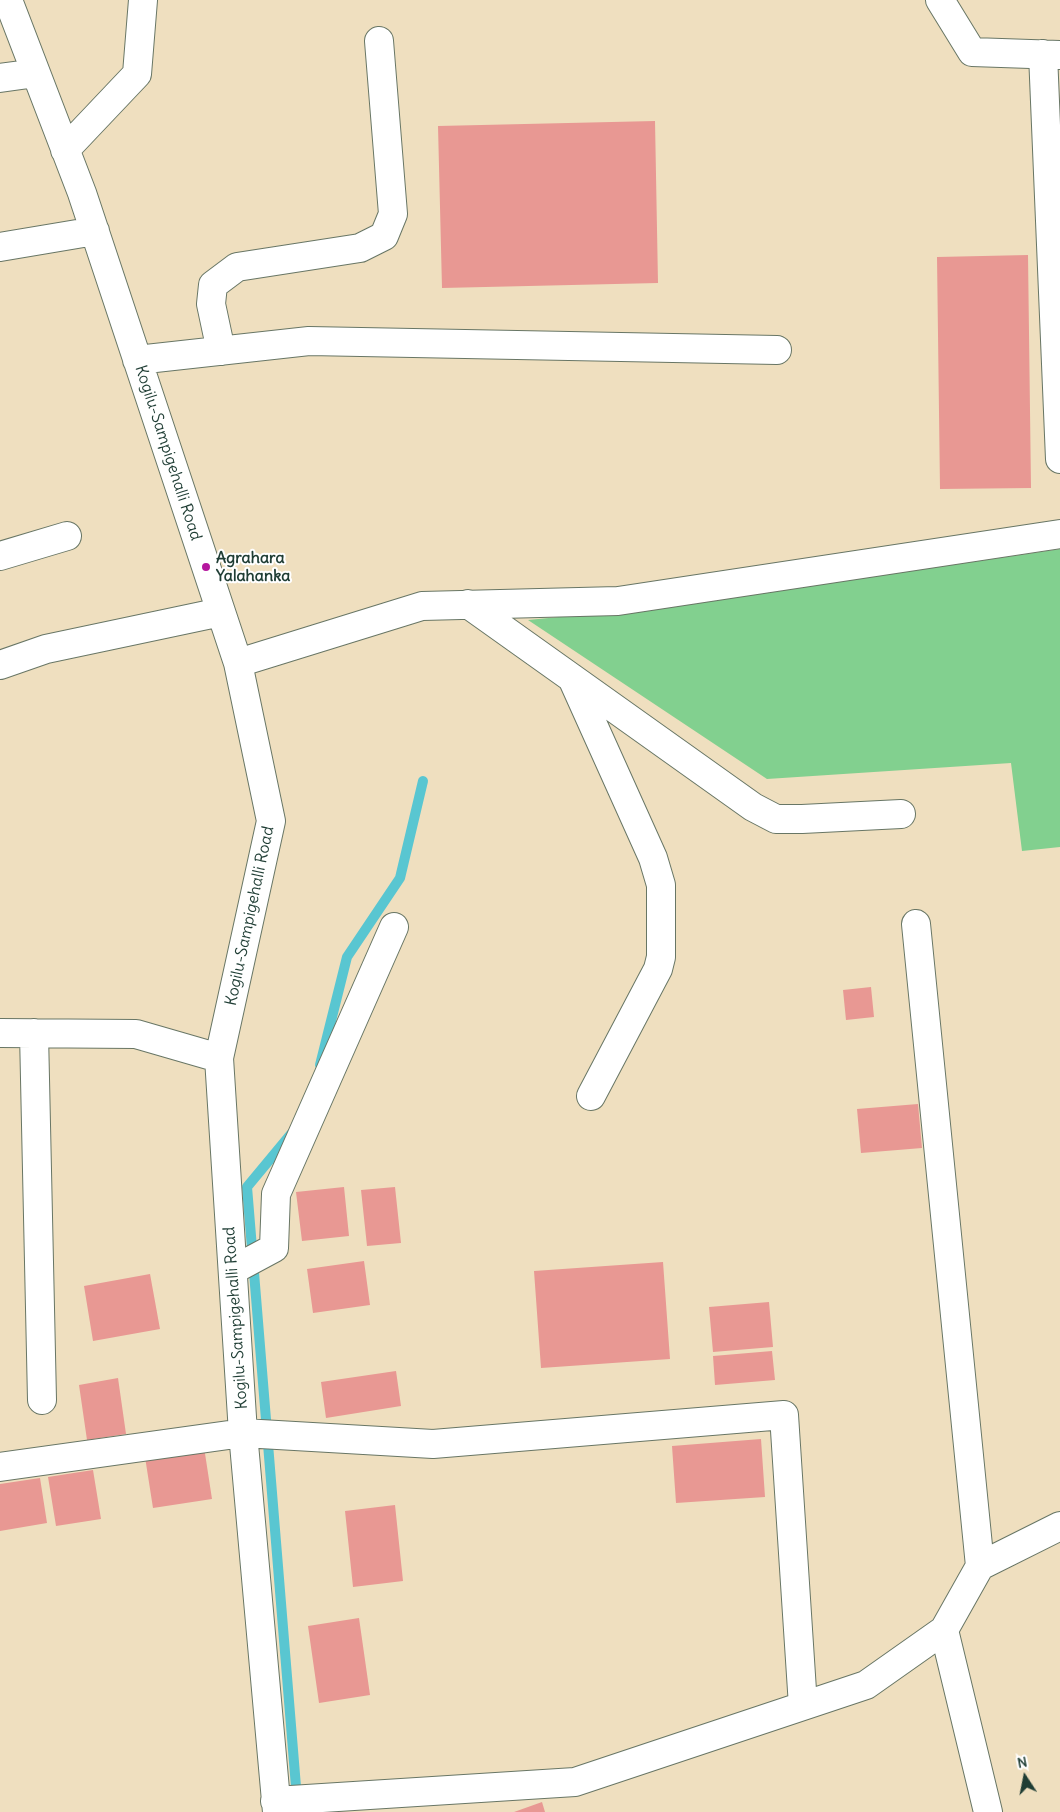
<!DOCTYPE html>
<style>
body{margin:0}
#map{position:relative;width:1060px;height:1812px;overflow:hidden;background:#efdfbf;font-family:Delius,sans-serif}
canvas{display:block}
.north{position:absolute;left:1000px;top:1752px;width:50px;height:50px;-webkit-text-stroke:4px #fff;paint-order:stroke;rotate:349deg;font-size:14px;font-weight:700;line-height:20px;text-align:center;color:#1f3d34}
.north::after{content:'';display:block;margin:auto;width:18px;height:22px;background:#1f3d34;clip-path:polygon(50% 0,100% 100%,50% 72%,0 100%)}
</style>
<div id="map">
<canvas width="1060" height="1812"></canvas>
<div class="north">N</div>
</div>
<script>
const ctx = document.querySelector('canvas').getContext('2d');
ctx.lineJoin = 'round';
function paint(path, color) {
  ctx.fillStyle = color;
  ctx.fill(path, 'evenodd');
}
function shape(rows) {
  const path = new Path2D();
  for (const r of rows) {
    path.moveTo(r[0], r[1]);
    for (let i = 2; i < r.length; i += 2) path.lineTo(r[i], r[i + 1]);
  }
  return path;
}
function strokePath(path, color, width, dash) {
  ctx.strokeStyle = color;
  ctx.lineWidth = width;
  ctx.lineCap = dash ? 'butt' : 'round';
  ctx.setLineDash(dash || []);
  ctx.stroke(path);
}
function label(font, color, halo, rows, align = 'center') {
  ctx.font = font + ' Delius,sans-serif';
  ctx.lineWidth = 4;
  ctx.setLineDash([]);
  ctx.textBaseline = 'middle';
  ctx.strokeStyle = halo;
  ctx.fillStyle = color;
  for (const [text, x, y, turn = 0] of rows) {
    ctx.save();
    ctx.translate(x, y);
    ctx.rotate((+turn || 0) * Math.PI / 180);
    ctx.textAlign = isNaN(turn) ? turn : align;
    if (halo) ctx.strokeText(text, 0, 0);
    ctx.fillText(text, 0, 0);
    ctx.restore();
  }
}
paint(shape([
 [1060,549,1060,847,1022,851,1011,763,767,779,528,620,681,605]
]), '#82d08f');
strokePath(shape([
 [320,1065,347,957,400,878,423,781],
 [291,1134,247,1187,297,1799]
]), '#59c6d1', 10);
paint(shape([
 [655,121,658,283,442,288,438,126],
 [1028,255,1031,488,940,489,937,257],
 [871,987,874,1017,846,1020,843,990],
 [918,1104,922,1148,861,1153,857,1109],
 [344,1187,349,1236,302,1241,296,1192],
 [395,1187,401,1243,367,1246,361,1190],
 [364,1261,370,1305,313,1313,307,1269],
 [663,1262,670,1359,541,1368,534,1271],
 [150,1274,160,1329,93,1341,84,1286],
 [769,1302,773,1347,713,1352,709,1307],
 [772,1351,775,1380,715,1385,713,1356],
 [396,1371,401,1406,326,1418,321,1382],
 [118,1378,126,1434,87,1440,79,1385],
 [761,1439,765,1497,676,1503,672,1446],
 [204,1447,212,1499,153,1508,145,1457],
 [93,1470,101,1519,56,1526,48,1477],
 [40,1478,47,1523,0,1531,0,1484],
 [395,1505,403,1581,353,1587,345,1511],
 [359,1618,370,1695,319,1703,308,1626],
 [542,1802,545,1812,514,1812]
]), '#e89893');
const minor = shape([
 [8,0,82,193,238,663,271,821,219,1058,243,1433,277,1812],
 [940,0,972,52,1060,55],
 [1043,54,1060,459],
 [0,78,36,73],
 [65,150,137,74,143,0],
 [0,247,95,231],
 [221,351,211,304,213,285,237,267,360,248,384,236,393,214,379,41],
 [137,360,309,341,777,350],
 [0,556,67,536],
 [468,604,753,807,776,819,802,819,901,814],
 [238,663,422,606,618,601,1060,534],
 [0,665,46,649,221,612],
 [572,678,653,858,661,885,661,957,658,969,591,1096],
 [916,924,980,1566],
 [0,1033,136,1034,219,1058],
 [34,1033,42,1400],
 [233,1270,274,1248,276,1194,394,927],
 [0,1467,243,1433,433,1444,784,1415,803,1706],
 [944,1630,988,1812],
 [275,1801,575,1782,866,1685,944,1630,980,1566,1060,1526]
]);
strokePath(minor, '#687665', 30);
strokePath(minor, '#fff', 28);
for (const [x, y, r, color] of [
 [206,567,5,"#b5179e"]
]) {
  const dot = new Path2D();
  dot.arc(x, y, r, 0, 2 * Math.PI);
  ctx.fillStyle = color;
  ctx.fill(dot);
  strokePath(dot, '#fff', 2);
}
label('16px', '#1f3d34', '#fff', [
 ["Kogilu-Sampigehalli Road",168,453,72],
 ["Kogilu-Sampigehalli Road",250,916,-78],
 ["Kogilu-Sampigehalli Road",236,1318,-94]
]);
label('bold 16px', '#1f3d34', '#fff', [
 ["Agrahara",216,558],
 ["Yalahanka",216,576]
], 'left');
</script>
